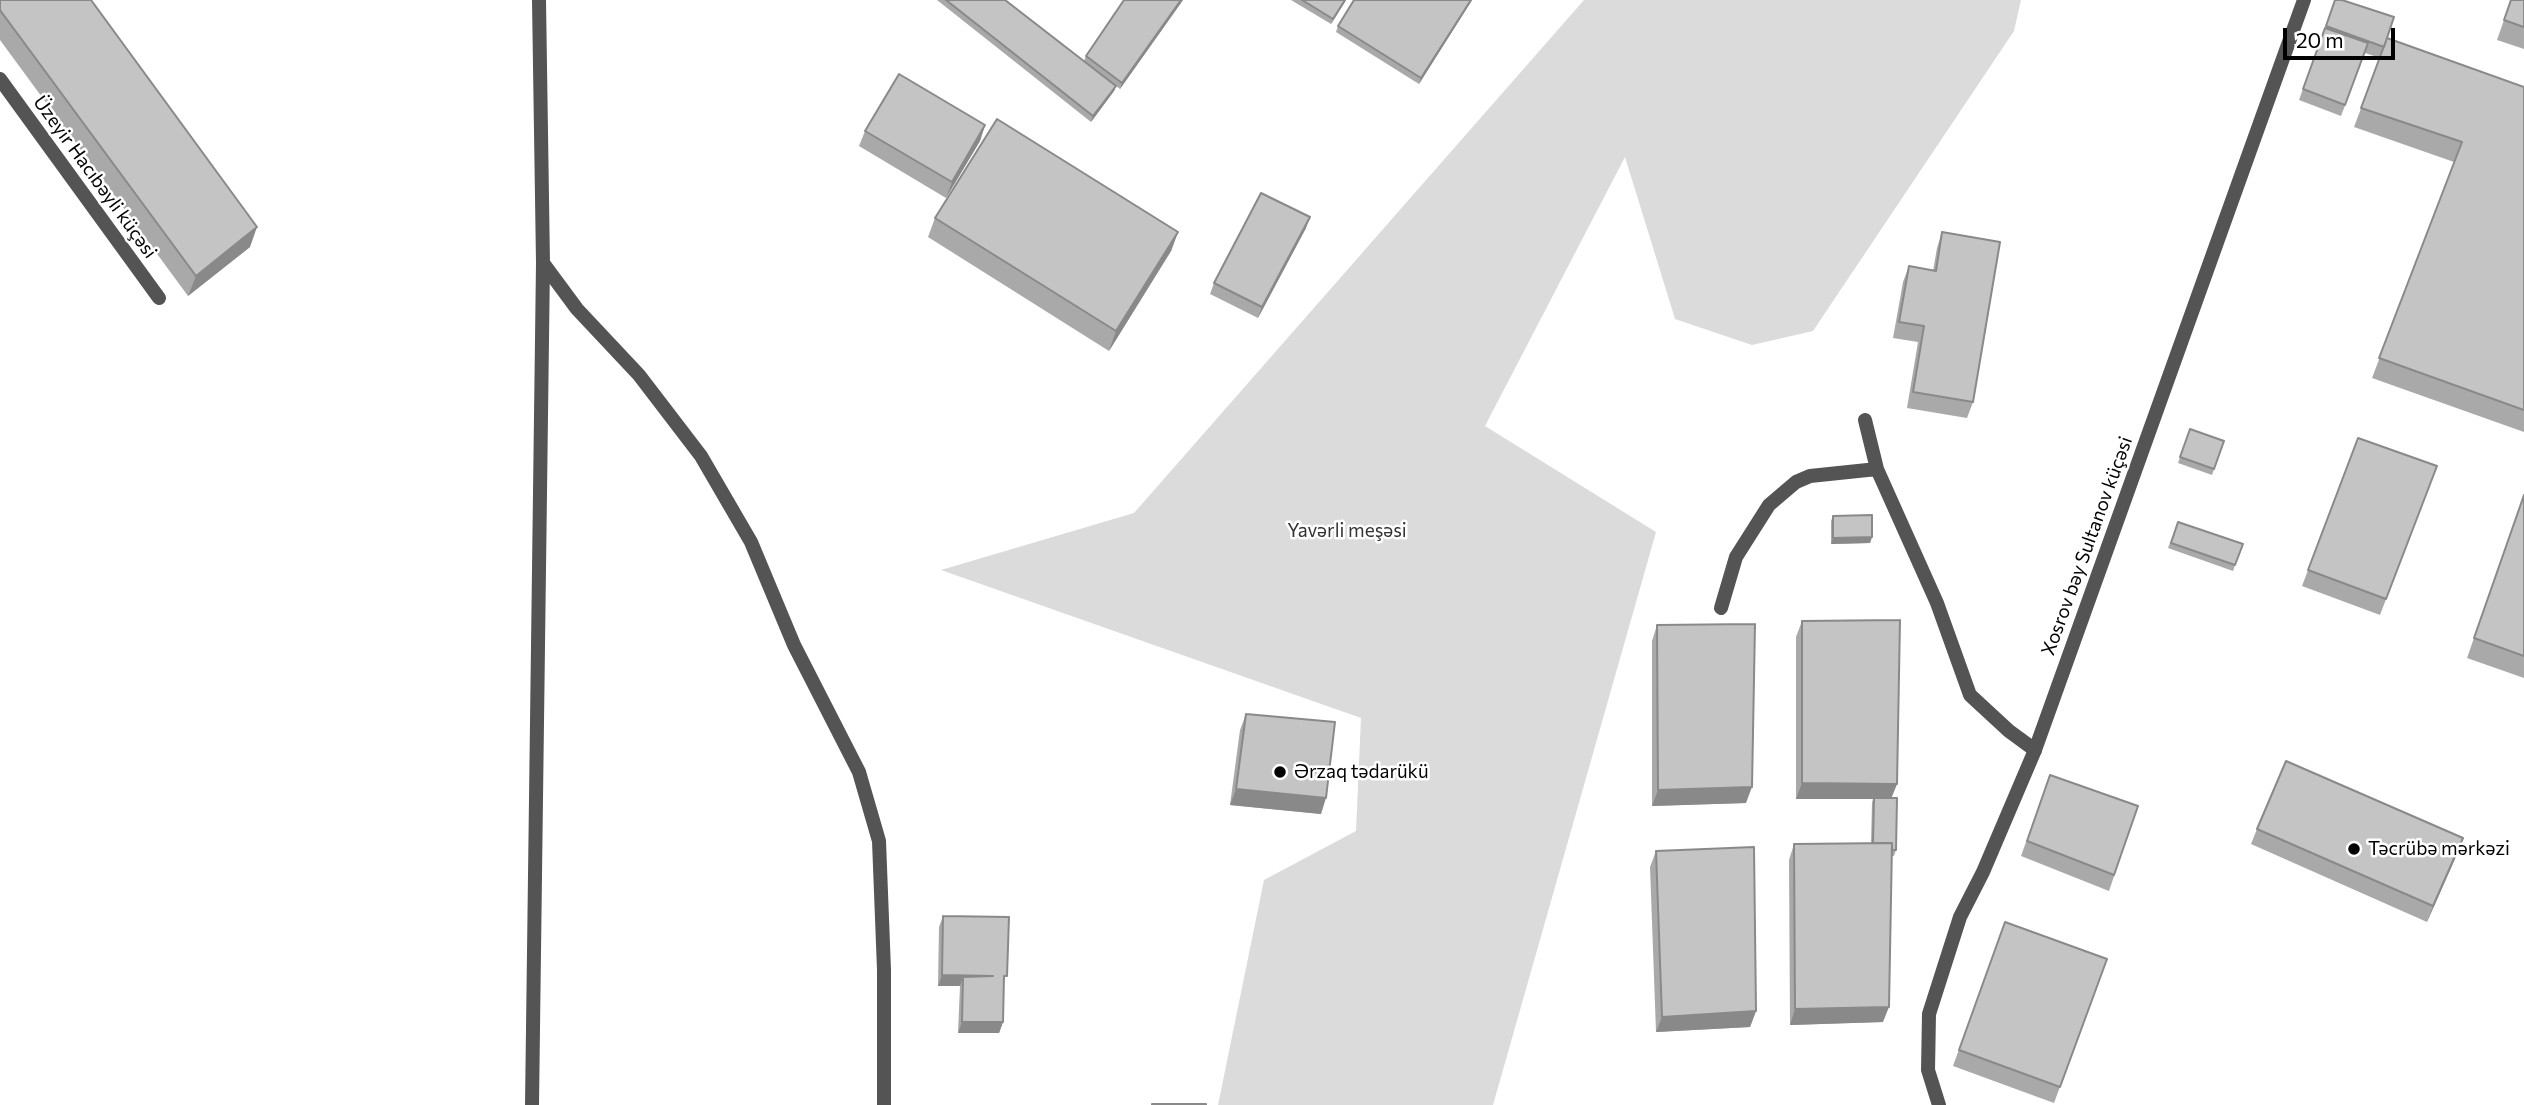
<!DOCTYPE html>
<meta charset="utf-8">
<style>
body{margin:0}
#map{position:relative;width:2524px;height:1105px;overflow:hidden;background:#fff;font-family:Commissioner,sans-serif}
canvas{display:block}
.scale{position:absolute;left:2283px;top:28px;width:112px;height:32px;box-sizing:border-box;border:4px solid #000;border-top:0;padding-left:9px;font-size:21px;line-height:24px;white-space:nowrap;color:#000;-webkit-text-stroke:5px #fff;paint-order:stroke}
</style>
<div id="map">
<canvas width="2524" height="1105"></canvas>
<div class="scale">20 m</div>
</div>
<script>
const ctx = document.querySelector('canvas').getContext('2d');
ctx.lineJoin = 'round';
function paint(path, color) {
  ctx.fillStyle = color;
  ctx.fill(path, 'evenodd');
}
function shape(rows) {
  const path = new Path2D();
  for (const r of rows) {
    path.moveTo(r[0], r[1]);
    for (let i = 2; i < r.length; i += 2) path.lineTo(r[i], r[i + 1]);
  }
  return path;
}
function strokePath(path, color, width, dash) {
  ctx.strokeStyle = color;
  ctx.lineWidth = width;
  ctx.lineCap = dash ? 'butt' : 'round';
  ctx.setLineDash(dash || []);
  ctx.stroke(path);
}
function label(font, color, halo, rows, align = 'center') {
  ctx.font = font + ' Commissioner,sans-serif';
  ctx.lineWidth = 5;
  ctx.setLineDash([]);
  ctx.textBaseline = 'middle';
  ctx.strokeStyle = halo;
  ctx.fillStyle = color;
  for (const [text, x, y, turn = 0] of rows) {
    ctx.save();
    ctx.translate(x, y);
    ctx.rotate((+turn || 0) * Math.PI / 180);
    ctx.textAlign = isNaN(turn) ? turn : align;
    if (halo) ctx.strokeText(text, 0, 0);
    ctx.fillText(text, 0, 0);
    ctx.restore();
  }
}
paint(shape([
 [1584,0,2021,0,2014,31,1813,331,1752,345,1675,319,1625,157,1485,426,1656,532,1493,1105,1218,1105,1264,880,1356,831,1361,718,941,570,1134,513]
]), '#dbdbdb');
strokePath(shape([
 [1865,420,1877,469,1937,603,1970,695,2009,731,2035,750],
 [1721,608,1736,557,1769,505,1796,482,1810,476,1877,469]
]), '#545454', 14);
strokePath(shape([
 [539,0,543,263,577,309,639,375,701,456,751,542,794,645,859,772,879,841,884,970,884,1105],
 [0,79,159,298],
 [532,1105,543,263],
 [1939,1105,1928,1070,1929,1014,1960,917,1983,872,2035,750,2304,0]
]), '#545454', 14);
paint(shape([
 [0,0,250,247,188,296,0,40],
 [937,0,1005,0,1084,61,1086,56,1183,0,1120,89,1102,75,1116,86,1114,91,1091,122],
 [1291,0,1346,0,1331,24],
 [1472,0,1419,84,1336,32,1338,26],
 [2335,0,2385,44,2524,87,2524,432,2372,378,2454,162,2354,127,2380,58,2365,53,2341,116,2299,100],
 [2511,0,2524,0,2524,49,2497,40],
 [985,125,980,141,946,198,859,146,865,131],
 [935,218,1178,232,1171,251,1109,351,928,237],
 [1306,228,1258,318,1210,294,1214,283],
 [1942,232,1973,402,1967,418,1907,408,1918,342,1893,338,1903,282,1909,266,1933,271,1937,248],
 [2190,429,2224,441,2212,475,2178,463],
 [2358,438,2437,466,2380,615,2302,586],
 [2524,495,2524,678,2467,658],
 [1833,516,1872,537,1870,543,1831,544,1831,521],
 [2178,522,2235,565,2233,571,2168,548],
 [1802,621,1897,784,1891,798,1896,850,1894,856,1892,856,1883,1022,1790,1025,1789,860,1794,844,1871,843,1872,803,1873,799,1796,799,1796,637],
 [1657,625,1746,803,1652,806,1652,641],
 [1246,714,1321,814,1230,805,1240,730],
 [2050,775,2138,806,2109,891,2021,856],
 [2257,829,2457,854,2427,922,2251,844],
 [1656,851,1756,1011,1750,1027,1656,1032,1650,867],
 [943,916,1004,986,1003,1022,999,1033,958,1033,960,986,938,986,939,927],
 [2005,922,2107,959,2054,1103,1953,1066]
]), '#a9a9a9');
paint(shape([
 [1181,0,1183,0,1120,89,1122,83],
 [1345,0,1346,0,1331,24,1333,19],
 [1471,0,1472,0,1419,84,1421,78],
 [1116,86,1114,91,1091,122,1093,116],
 [985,125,980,141,946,198,952,182],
 [1310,217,1306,228,1258,318,1262,307],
 [257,227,250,247,188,296,196,276],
 [1178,232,1171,251,1109,351,1116,331],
 [1872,537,1870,543,1831,544,1833,538],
 [1802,783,1897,784,1891,799,1796,799],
 [1752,787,1746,803,1652,806,1658,790],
 [1236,789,1326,798,1321,814,1230,805],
 [2463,838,2457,854,2427,922,2433,906],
 [942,975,993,976,963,977,960,986,938,986],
 [1889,1007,1883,1022,1790,1025,1795,1009],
 [1756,1011,1750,1027,1656,1032,1662,1017],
 [962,1022,1003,1022,999,1033,958,1033]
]), '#898989');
const building = shape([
 [0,0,91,0,257,227,196,276,0,10,0,0],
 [946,0,1005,0,1116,86,1093,116,946,0],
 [1124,0,1181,0,1122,83,1086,56,1124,0],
 [1302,0,1345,0,1333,19,1302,0],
 [1354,0,1471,0,1421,78,1338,26,1354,0],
 [2335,0,2342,0,2394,17,2384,47,2326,26,2335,0],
 [2511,0,2524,0,2524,27,2504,20,2511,0],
 [2325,28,2368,43,2345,105,2303,89,2325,28],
 [2387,38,2524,87,2524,410,2379,358,2462,142,2361,108,2387,38],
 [899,74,985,125,952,182,865,131,899,74],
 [997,119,1178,232,1116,331,935,218,997,119],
 [1261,193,1310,217,1262,307,1214,283,1261,193],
 [1942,232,2000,242,1973,402,1913,392,1924,326,1899,322,1909,266,1936,271,1942,232],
 [2190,429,2224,441,2214,469,2180,457,2190,429],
 [2358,438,2437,466,2386,599,2308,570,2358,438],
 [2524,495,2524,656,2474,638,2524,495],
 [1872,515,1872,537,1833,538,1833,516,1872,515],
 [2178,522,2243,544,2235,565,2171,543,2178,522],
 [1900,620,1897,784,1802,783,1802,621,1900,620],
 [1755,624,1752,787,1658,790,1657,625,1755,624],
 [1246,714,1335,722,1326,798,1236,789,1246,714],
 [2286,761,2463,838,2433,906,2257,829,2286,761],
 [2050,775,2138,806,2114,875,2027,841,2050,775],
 [1874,798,1897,798,1896,850,1892,850,1892,843,1873,843,1874,798],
 [1892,843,1889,1007,1795,1009,1794,844,1892,843],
 [1754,847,1756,1011,1662,1017,1656,851,1754,847],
 [943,916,1009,917,1007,976,1004,976,1003,1022,962,1022,963,977,993,976,942,975,943,916],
 [2005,922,2107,959,2060,1087,1959,1050,2005,922],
 [1152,1104,1206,1104,1206,1105,1152,1105,1152,1104]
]);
paint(building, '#c4c4c4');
strokePath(building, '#898989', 2);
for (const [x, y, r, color] of [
 [1280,772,7,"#000"],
 [2354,849,7,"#000"]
]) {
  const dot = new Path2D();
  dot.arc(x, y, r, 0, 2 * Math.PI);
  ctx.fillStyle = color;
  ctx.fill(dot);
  strokePath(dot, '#fff', 2.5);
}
label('19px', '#000', '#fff', [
 ["Üzeyir Hacıbəyli küçəsi",95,177,54],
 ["Xosrov bəy Sultanov küçəsi",2087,546,-70]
]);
label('19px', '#323232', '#fff', [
 ["Yavərli meşəsi",1347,531]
]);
label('19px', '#000', '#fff', [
 ["Ərzaq tədarükü",1294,772],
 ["Təcrübə mərkəzi",2368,849]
], 'left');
</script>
